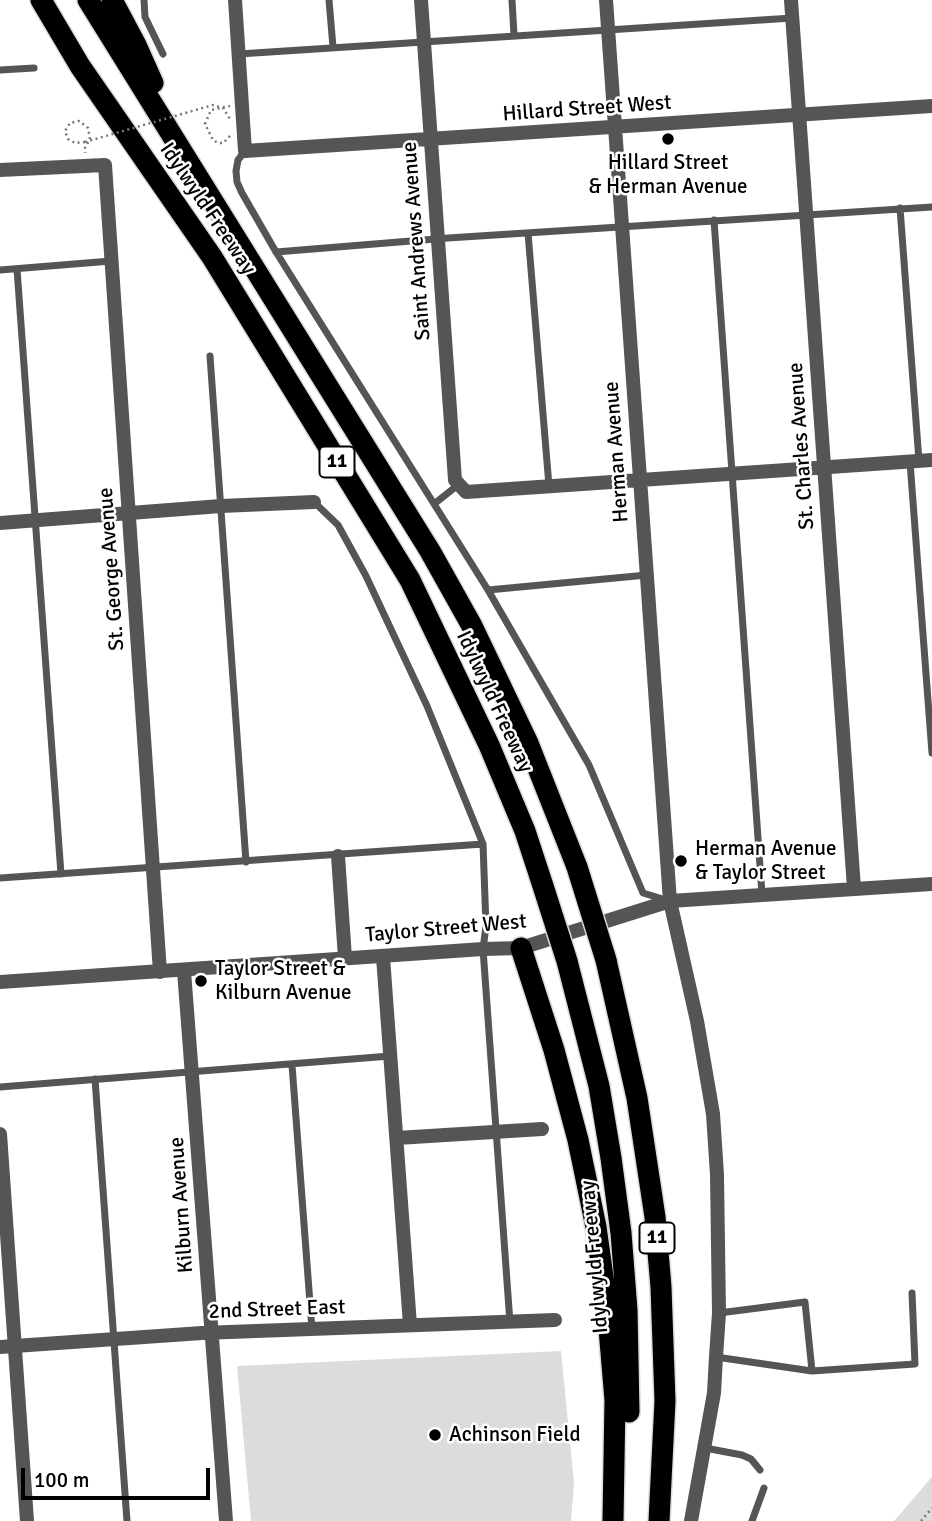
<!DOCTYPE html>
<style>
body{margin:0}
#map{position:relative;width:932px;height:1521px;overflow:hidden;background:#fff;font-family:Signika,sans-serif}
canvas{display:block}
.scale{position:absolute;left:21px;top:1468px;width:189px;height:32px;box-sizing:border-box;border:4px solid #000;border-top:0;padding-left:9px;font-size:21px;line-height:24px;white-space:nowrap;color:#000;-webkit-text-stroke:5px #fff;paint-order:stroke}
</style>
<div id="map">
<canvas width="932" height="1521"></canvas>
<div class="scale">100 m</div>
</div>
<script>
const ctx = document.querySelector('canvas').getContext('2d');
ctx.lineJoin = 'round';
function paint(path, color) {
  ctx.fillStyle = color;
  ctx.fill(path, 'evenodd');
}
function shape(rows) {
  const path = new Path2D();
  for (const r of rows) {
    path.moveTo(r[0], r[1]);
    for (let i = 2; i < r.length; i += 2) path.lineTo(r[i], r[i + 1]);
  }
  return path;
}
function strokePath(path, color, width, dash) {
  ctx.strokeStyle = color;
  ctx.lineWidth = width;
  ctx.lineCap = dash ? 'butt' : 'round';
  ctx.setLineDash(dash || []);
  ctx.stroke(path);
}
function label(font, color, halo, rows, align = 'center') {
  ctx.font = font + ' Signika,sans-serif';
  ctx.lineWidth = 5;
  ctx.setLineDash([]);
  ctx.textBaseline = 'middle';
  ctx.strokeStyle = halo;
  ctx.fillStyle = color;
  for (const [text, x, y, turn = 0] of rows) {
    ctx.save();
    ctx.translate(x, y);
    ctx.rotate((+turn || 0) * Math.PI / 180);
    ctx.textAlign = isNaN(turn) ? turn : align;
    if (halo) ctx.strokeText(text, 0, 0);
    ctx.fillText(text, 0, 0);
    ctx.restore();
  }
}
paint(shape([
 [561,1351,574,1483,571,1521,251,1521,237,1366],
 [932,1477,932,1521,894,1521]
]), '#dcdcdc');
const motorway = shape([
 [41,0,80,66,212,257,410,580,489,745,525,831,543,886],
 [88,0,430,551,472,626,528,743,577,867],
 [112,0,136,45,153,83],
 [521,948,554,1050,578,1140,596,1227,607,1305,615,1400,613,1521],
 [606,960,637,1098,655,1217,661,1287,665,1401,659,1521],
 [567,961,599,1086,611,1158,621,1233,627,1310,629,1412]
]);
strokePath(motorway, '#dbdbdb', 24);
strokePath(shape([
 [230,136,223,143,218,143,213,140,205,124,211,110,230,106],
 [85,142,75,143,68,139,65,131,70,123,79,121,88,128,90,139,85,148,85,153],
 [921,1521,932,1508]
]), '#777', 2.5, [2, 3.5]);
strokePath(shape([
 [144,0,145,17,163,54],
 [329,0,333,47],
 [512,0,514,35],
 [239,54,792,18],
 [0,70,34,68],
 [245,151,238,160,236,171,237,182,242,193,276,252,488,590,589,765,643,893,666,900],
 [900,208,919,461],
 [714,220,762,894],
 [528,233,549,486],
 [276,252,448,238,932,207],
 [17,269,61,874],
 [0,270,111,261],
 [210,356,246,862],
 [910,462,932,753],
 [314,502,338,525,366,576,427,706,483,844],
 [434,504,458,485],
 [488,590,647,575],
 [0,878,483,844,486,926,483,949,510,1323],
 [292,1065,312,1330],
 [95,1079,127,1521],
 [0,1087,390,1056],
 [719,1313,805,1302,812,1371],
 [716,1357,812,1371,915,1364,912,1293],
 [705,1448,742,1455,751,1459,760,1470],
 [752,1521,764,1488]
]), '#555', 7);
strokePath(shape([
 [235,0,245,151,932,106],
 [421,0,455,480,466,492,932,460],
 [606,0,670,901,697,1021,713,1114,717,1175,719,1313,716,1357,714,1393,691,1521],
 [791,0,854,888],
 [0,170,105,165,160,972],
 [0,523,221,506,314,502],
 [338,856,345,958],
 [670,901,932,884],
 [383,957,410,1325],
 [184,971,226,1521],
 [0,1134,27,1521],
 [397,1138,542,1129],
 [0,1347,202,1333,555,1320]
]), '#555', 14);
strokePath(shape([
 [0,982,483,949,521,948,670,901]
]), '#555', 14);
strokePath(motorway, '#000', 21);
const motorwayBridge = shape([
 [577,867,606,960],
 [543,886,567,961]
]);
strokePath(motorwayBridge, '#dbdbdb', 24, []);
strokePath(shape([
 [85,142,213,105,223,108,230,119]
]), '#777', 2.5, [2, 3.5]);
strokePath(motorwayBridge, '#000', 21);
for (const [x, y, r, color] of [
 [668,139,7,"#000"],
 [681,861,7,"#000"],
 [201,981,7,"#000"],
 [435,1435,7,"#000"]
]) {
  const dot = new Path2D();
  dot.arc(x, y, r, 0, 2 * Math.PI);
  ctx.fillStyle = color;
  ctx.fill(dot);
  strokePath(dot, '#fff', 2.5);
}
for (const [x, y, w] of [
 [337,462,35],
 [657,1238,35]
]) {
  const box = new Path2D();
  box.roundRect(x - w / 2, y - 15.5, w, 31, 5);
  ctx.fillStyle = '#fff';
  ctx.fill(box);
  strokePath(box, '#000', 2);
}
label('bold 19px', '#000', null, [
 ["11",337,462],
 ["11",657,1238]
]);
label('21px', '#000', '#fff', [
 ["Hillard Street West",587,109,-4],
 ["Idylwyld Freeway",207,209,56],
 ["Saint Andrews Avenue",417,241,-94],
 ["St. Charles Avenue",802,446,-94],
 ["Herman Avenue",617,452,-94],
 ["St. George Avenue",112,569,-94],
 ["Idylwyld Freeway",494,702,65],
 ["Taylor Street West",446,929,-5],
 ["Kilburn Avenue",182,1205,-94],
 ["Idylwyld Freeway",595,1257,-95],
 ["2nd Street East",277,1310,-2]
]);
label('21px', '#000', '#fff', [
 ["Hillard Street",668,163,"center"],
 ["& Herman Avenue",668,187,"center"],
 ["Herman Avenue",695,849],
 ["& Taylor Street",695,873],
 ["Taylor Street &",215,969],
 ["Kilburn Avenue",215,993],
 ["Achinson Field",449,1435]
], 'left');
</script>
